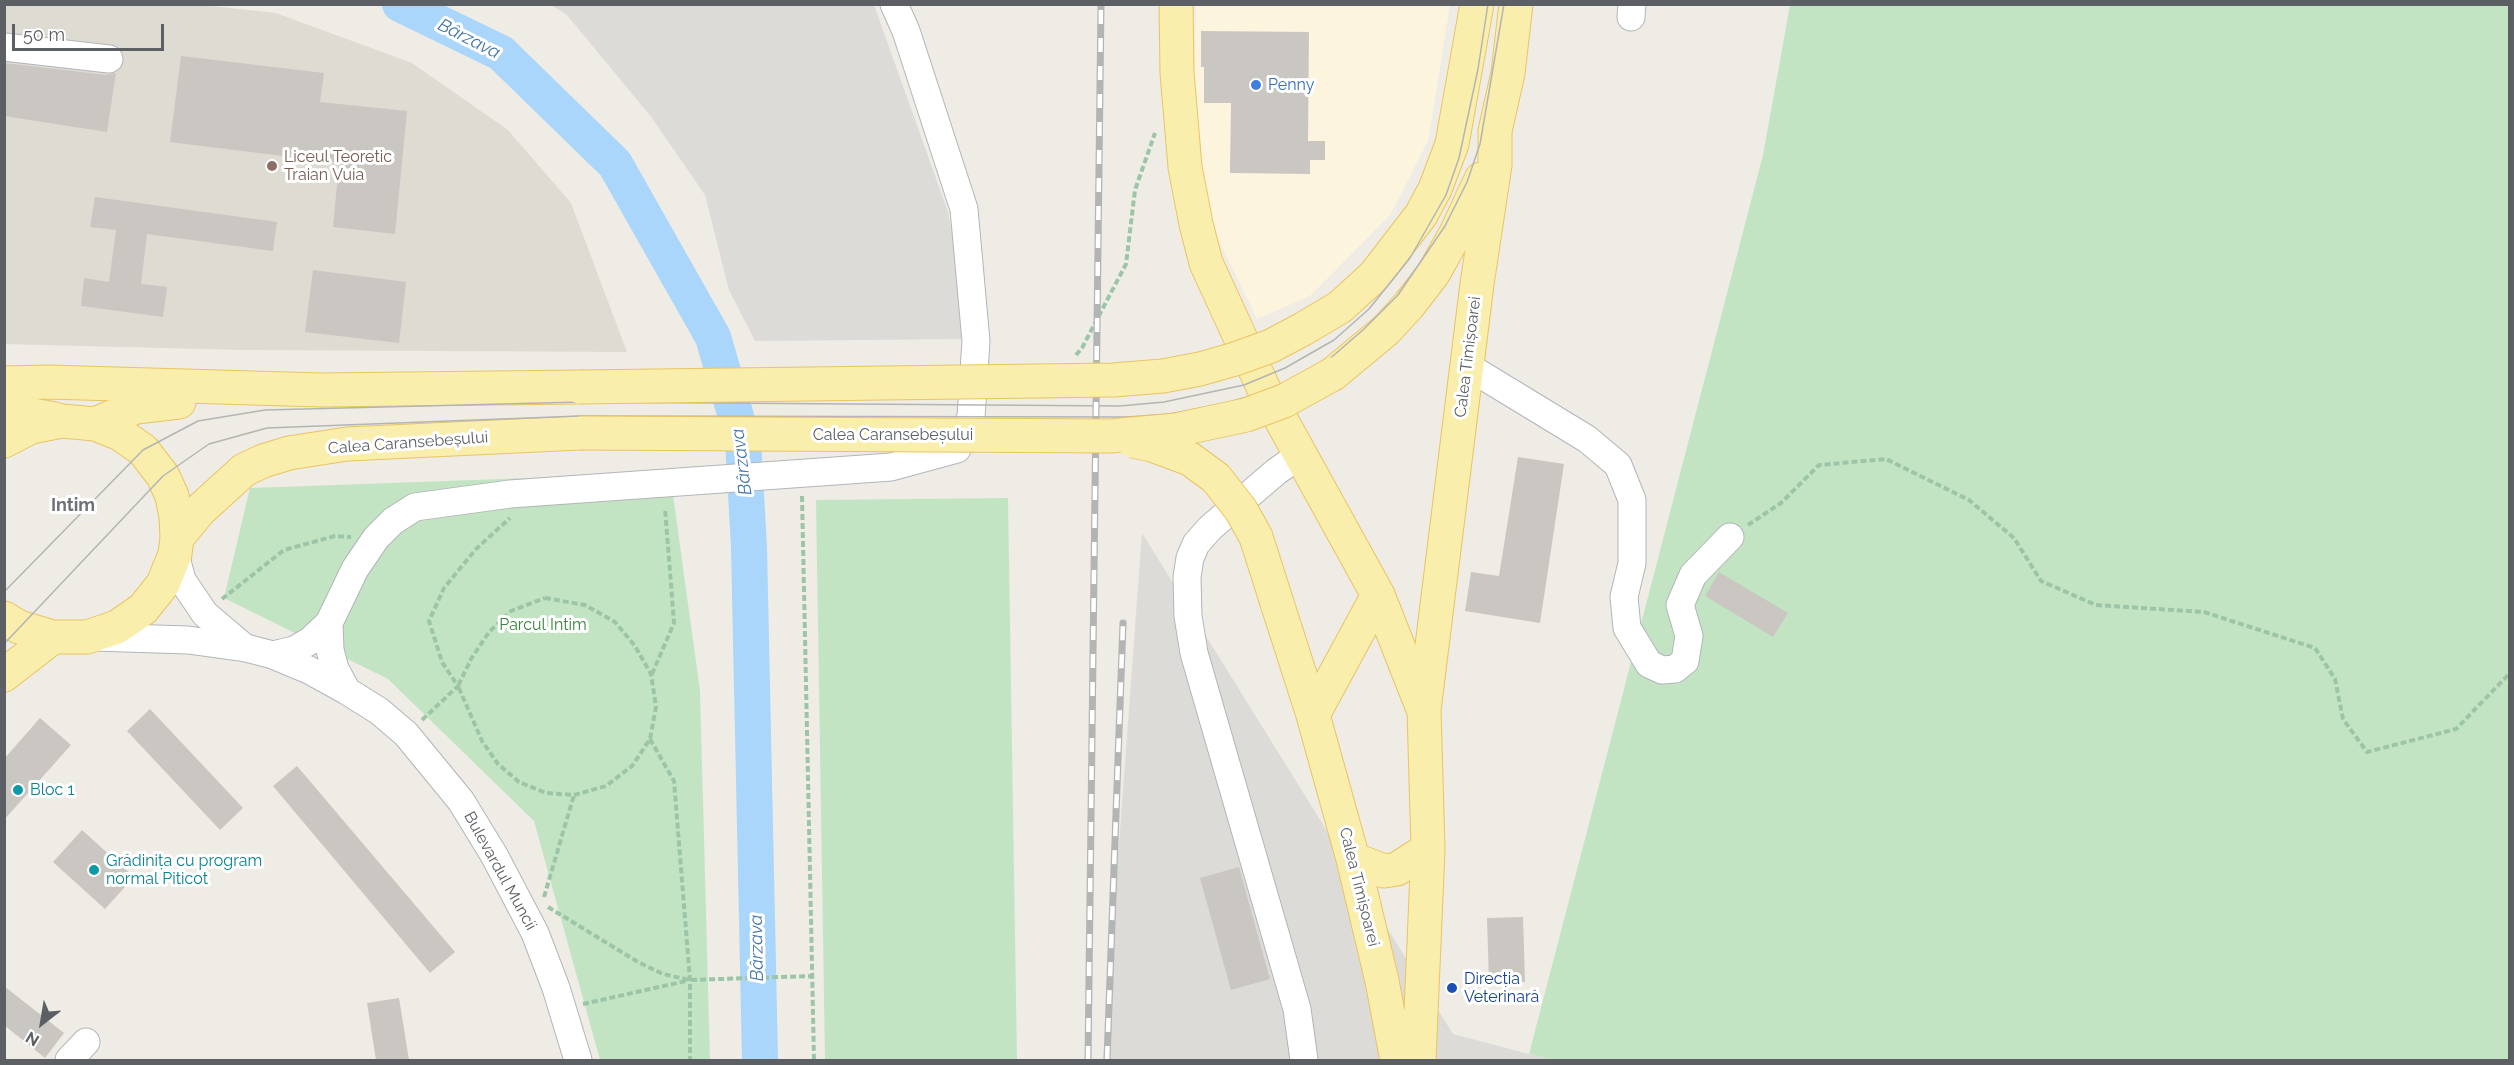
<!DOCTYPE html>
<meta charset="utf-8">
<style>
body{margin:0}
#map{position:relative;width:2514px;height:1065px;overflow:hidden;background:#eeece5;font-family:Raleway,sans-serif}
canvas{display:block}
.frame{position:absolute;inset:0;border:6px solid #5c6064;pointer-events:none}
.north{position:absolute;left:12px;top:993px;width:60px;height:60px;-webkit-text-stroke:4px #fff;paint-order:stroke;rotate:211deg;font-size:16px;font-weight:700;line-height:24px;text-align:center;color:#5c6064}
.north::after{content:'';display:block;margin:auto;width:21px;height:27px;background:#5c6064;clip-path:polygon(50% 0,100% 100%,50% 72%,0 100%)}
.scale{position:absolute;left:12px;top:24px;width:152px;height:27px;box-sizing:border-box;border:3px solid #5c6064;border-top:0;padding-left:8px;font-size:18px;line-height:21px;white-space:nowrap;color:#5c6064;-webkit-text-stroke:4px #fff;paint-order:stroke}
</style>
<div id="map">
<canvas width="2514" height="1065"></canvas>
<div class="frame"></div>
<div class="north">N</div>
<div class="scale">50 m</div>
</div>
<script>
const ctx = document.querySelector('canvas').getContext('2d');
ctx.lineJoin = 'round';
function paint(path, color) {
  ctx.fillStyle = color;
  ctx.fill(path, 'evenodd');
}
function shape(rows) {
  const path = new Path2D();
  for (const r of rows) {
    path.moveTo(r[0], r[1]);
    for (let i = 2; i < r.length; i += 2) path.lineTo(r[i], r[i + 1]);
  }
  return path;
}
function strokePath(path, color, width, dash) {
  ctx.strokeStyle = color;
  ctx.lineWidth = width;
  ctx.lineCap = dash ? 'butt' : 'round';
  ctx.setLineDash(dash || []);
  ctx.stroke(path);
}
function label(font, color, halo, rows, align = 'center') {
  ctx.font = font + ' Raleway,sans-serif';
  ctx.lineWidth = 6;
  ctx.setLineDash([]);
  ctx.textBaseline = 'middle';
  ctx.strokeStyle = halo;
  ctx.fillStyle = color;
  for (const [text, x, y, turn = 0] of rows) {
    ctx.save();
    ctx.translate(x, y);
    ctx.rotate((+turn || 0) * Math.PI / 180);
    ctx.textAlign = isNaN(turn) ? turn : align;
    if (halo) ctx.strokeText(text, 0, 0);
    ctx.fillText(text, 0, 0);
    ctx.restore();
  }
}
paint(shape([
 [1196,5,1450,5,1428,141,1390,215,1310,296,1257,319,1211,224,1192,153]
]), '#fcf4dc');
paint(shape([
 [551,5,874,5,948,212,972,339,755,341,729,290,705,195,652,118,567,15],
 [1142,533,1453,1034,1552,1060,1103,1060]
]), '#dddbd7');
paint(shape([
 [194,4,276,13,412,63,508,130,571,203,627,352,241,350,5,344,4,5]
]), '#dedbd3');
paint(shape([
 [1790,5,2509,5,2509,1060,1552,1060,1529,1054,1763,155],
 [670,473,700,691,710,1060,600,1060,534,821,388,679,224,598,250,488],
 [1008,498,1017,1060,825,1060,816,500]
]), '#c3e4c3');
strokePath(shape([
 [400,4,501,53,615,164,713,337,743,441,749,547,760,1060]
]), '#a9d6fa', 36);
paint(shape([
 [1201,31,1309,32,1308,141,1325,141,1325,160,1310,160,1310,174,1230,173,1231,103,1204,103,1204,67,1201,67],
 [181,56,324,73,320,102,407,111,395,234,333,227,339,163,170,142],
 [4,63,107,75,116,73,107,132,4,116],
 [95,197,277,222,273,251,147,234,141,284,167,287,163,317,81,306,84,278,109,282,116,230,90,227],
 [313,270,406,282,399,343,305,332],
 [1518,457,1564,464,1540,623,1465,611,1471,572,1499,576],
 [1719,572,1788,613,1773,637,1705,596],
 [150,709,243,808,220,830,127,731],
 [40,718,71,745,4,820,4,759],
 [297,766,455,952,430,973,273,786],
 [82,830,134,877,105,909,53,862],
 [1239,867,1270,979,1231,990,1200,878],
 [1523,917,1525,982,1489,982,1487,918],
 [4,986,64,1033,45,1058,4,1025],
 [399,998,409,1060,376,1060,367,1003]
]), '#cac7c2');
const minor = shape([
 [1631,17,1632,4],
 [4,47,109,59],
 [1467,366,1587,439,1618,465,1632,500,1632,563,1624,597,1627,628,1649,664,1662,670,1675,669,1685,661,1689,636,1680,605,1693,575,1730,537],
 [1300,455,1277,471,1210,528,1196,544,1190,558,1187,577,1188,616,1194,653,1297,1009,1304,1060],
 [175,554,182,580,205,614,245,648],
 [329,623,330,650,335,669,347,691],
 [94,637,188,640,246,648,273,655,309,670,347,691,379,711,406,734,461,801,494,855,535,933,556,988,578,1060],
 [273,655,294,650,310,641,329,623,355,569,376,538,393,521,415,507,510,494,891,467,957,449,971,417,976,341,964,209,906,31,894,4],
 [69,1060,86,1042]
]);
const major = shape([
 [1176,4,1177,73,1185,167,1196,224,1206,263,1263,387,1378,595,1423,709],
 [1303,329,1340,307,1374,276,1421,215,1435,189,1452,144,1477,4],
 [1333,374,1386,330,1409,305,1433,274,1456,233,1481,179],
 [4,383,48,382,321,390,580,387],
 [4,410,55,419],
 [95,424,136,407,179,402],
 [4,441,31,427,62,421,95,424,120,434,143,450,163,476,172,496,176,517,177,538,175,554,163,584,143,609,117,627,87,637,53,637,19,627,4,618],
 [177,538,200,510,244,470,263,461,289,453,347,444,580,433],
 [1378,595,1313,715,1353,859,1382,981,1397,1060],
 [1277,603,1313,715],
 [4,675,53,637],
 [1353,859,1384,871,1397,869,1428,849],
 [1419,1060,1428,849,1424,710,1477,284,1495,165,1495,131,1508,73,1516,4]
]);
strokePath(minor, '#b2b5b9', 29);
strokePath(major, '#e9c462', 35);
strokePath(shape([
 [1076,355,1082,348,1126,264,1135,190,1155,133],
 [802,496,814,1060],
 [1748,525,1781,503,1819,465,1886,459,1969,500,2014,538,2041,581,2096,605,2204,612,2315,648,2335,679,2343,719,2367,752,2456,729,2510,673],
 [545,598,585,605,615,622,635,646,651,674,656,707,650,739,632,766,606,786,574,795,546,793,519,782,498,764,482,741,458,686,471,659,489,632,511,611,545,598],
 [222,599,284,550,335,536,351,537],
 [652,674,674,623,665,508],
 [422,720,458,686,442,662,429,621,444,588,476,549,510,518],
 [650,739,674,781,690,980,690,1060],
 [544,897,574,795],
 [548,907,638,962,663,974,690,980,812,976],
 [583,1004,686,981]
]), '#9cc5a8', 4, [6, 3]);
strokePath(minor, '#fff', 27);
strokePath(major, '#faeead', 33);
strokePath(shape([
 [4,592,143,450,198,421,265,410,580,402,1120,406,1164,402,1244,385,1285,368,1334,340,1369,309,1410,258,1446,195,1459,158,1478,69,1488,4],
 [4,644,163,476,209,444,267,428,580,416,1127,417,1170,414,1225,403,1251,396,1294,379,1326,362,1364,329,1398,295,1445,226,1467,182,1480,144,1504,4]
]), '#b3b4b4', 1.5);
const rail = shape([
 [1088,1060,1101,4],
 [1107,1060,1123,623]
]);
strokePath(rail, '#b3b4b4', 7);
strokePath(rail, '#fff', 4.5, [14]);
const majorBridge = shape([
 [580,387,1113,380,1163,376,1200,369,1235,359,1271,346,1303,329],
 [580,433,1111,436,1176,430,1246,415,1284,401,1333,374],
 [1133,441,1152,445,1190,459,1216,478,1241,510,1256,537,1277,603]
]);
strokePath(majorBridge, '#e9c462', 35, []);
strokePath(majorBridge, '#faeead', 33);
for (const [x, y, r, color] of [
 [1256,85,6,"#3f7fe0"],
 [272,166,6,"#8d6e63"],
 [18,790,6,"#0f9aa8"],
 [94,870,6,"#0f9aa8"],
 [1452,988,6,"#1a4fb4"]
]) {
  const dot = new Path2D();
  dot.arc(x, y, r, 0, 2 * Math.PI);
  ctx.fillStyle = color;
  ctx.fill(dot);
  strokePath(dot, '#fff', 2);
}
label('16px', '#366cbe', '#fff', [
 ["Penny",1268,85]
], 'left');
label('16px', '#785e54', '#fff', [
 ["Liceul Teoretic",284,157],
 ["Traian Vuia",284,175]
], 'left');
label('16px', '#5c6064', '#fff', [
 ["Calea Timișoarei",1468,357,-83],
 ["Calea Caransebeșului",893,435],
 ["Calea Caransebeșului",408,443,-4],
 ["Bulevardul Muncii",500,871,61],
 ["Calea Timișoarei",1359,887,76]
]);
label('16px', '#3b853f', '#fff', [
 ["Parcul Intim",543,625]
]);
label('16px', '#0d838f', '#fff', [
 ["Bloc 1",30,790],
 ["Grădinița cu program",106,861],
 ["normal Piticot",106,879]
], 'left');
label('16px', '#164399', '#fff', [
 ["Direcția",1464,979],
 ["Veterinară",1464,997]
], 'left');
label('italic 18px', '#4677ab', '#fff', [
 ["Bârzava",469,39,27],
 ["Bârzava",742,462,-97],
 ["Bârzava",757,948,-91]
]);
label('bold 18px', '#6d7276', '#fff', [
 ["Intim",73,506]
]);
</script>
